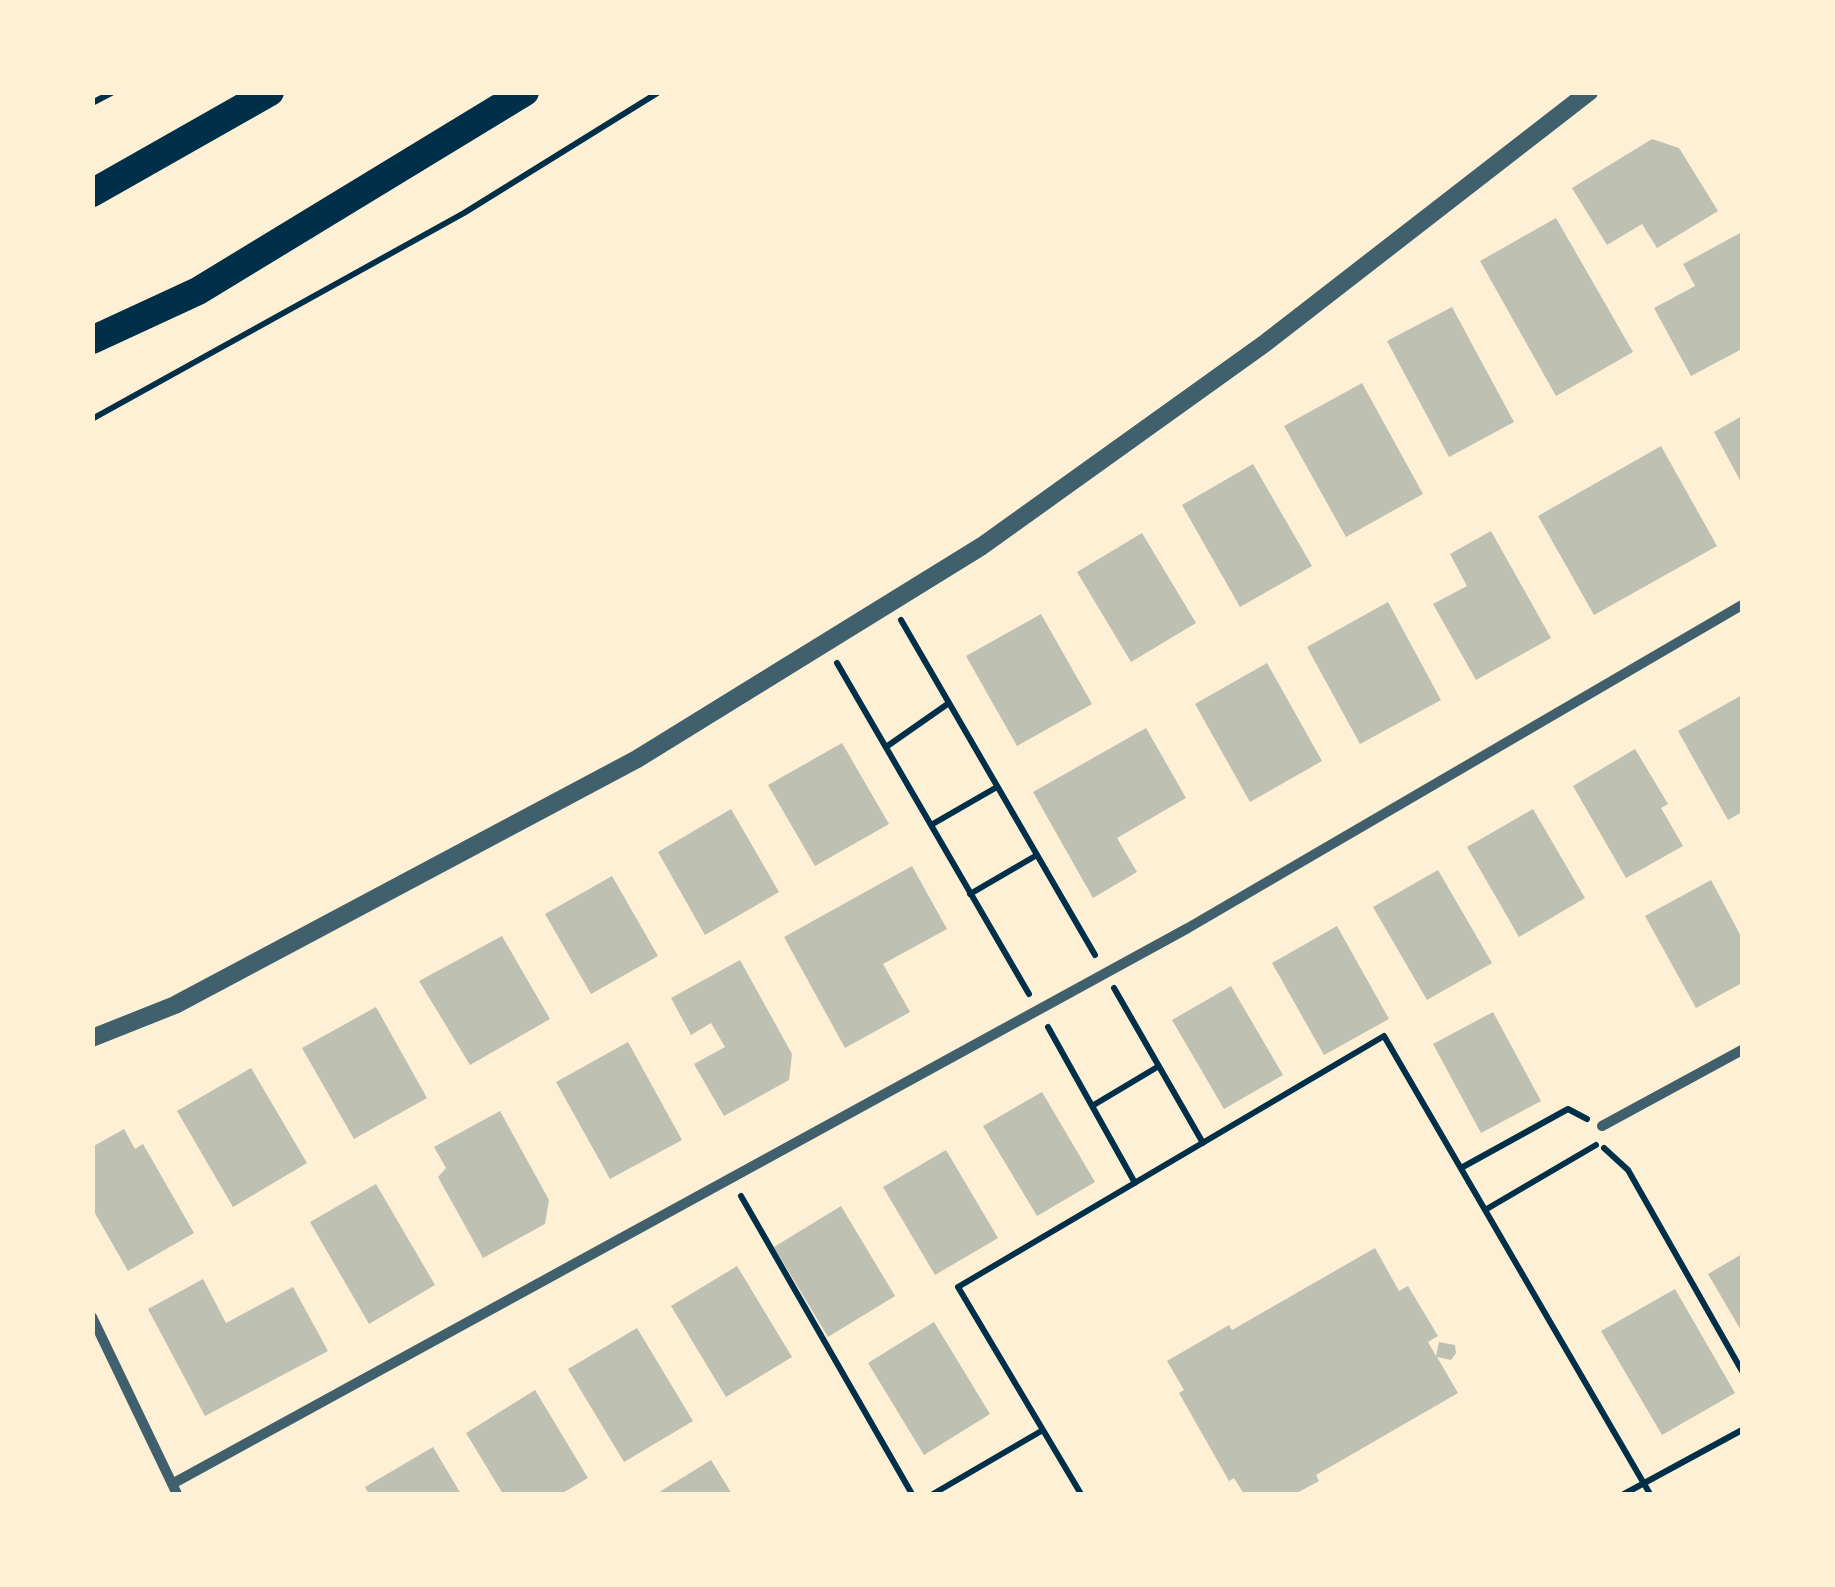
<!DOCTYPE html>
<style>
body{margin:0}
#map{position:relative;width:1835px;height:1587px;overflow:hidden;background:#fdf0d5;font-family:Karla,sans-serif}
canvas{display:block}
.frame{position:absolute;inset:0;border:95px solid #fdf0d5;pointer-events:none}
</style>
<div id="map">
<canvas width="1835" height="1587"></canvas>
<div class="frame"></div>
</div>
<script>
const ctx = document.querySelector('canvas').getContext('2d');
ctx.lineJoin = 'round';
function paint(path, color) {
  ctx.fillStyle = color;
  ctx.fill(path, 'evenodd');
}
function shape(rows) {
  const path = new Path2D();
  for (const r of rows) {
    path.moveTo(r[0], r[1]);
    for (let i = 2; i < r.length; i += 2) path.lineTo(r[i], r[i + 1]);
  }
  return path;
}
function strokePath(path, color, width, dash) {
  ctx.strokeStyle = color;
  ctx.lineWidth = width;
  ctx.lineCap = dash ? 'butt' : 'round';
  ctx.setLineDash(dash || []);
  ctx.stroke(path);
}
paint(shape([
 [1652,139,1679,148,1718,211,1657,248,1642,224,1607,245,1572,188],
 [1556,218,1633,352,1556,396,1480,261],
 [1742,232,1742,349,1691,376,1654,308,1695,286,1683,264],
 [1452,307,1514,422,1449,457,1387,341],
 [1362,383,1423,494,1346,537,1284,426],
 [1742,416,1742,484,1714,432],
 [1661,446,1717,546,1594,615,1538,516],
 [1253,464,1312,566,1240,607,1182,505],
 [1491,531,1551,638,1476,680,1433,604,1467,586,1450,554],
 [1142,533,1196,623,1131,662,1077,572],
 [1388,602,1441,700,1360,744,1307,647],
 [1041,614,1092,704,1017,746,966,656],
 [1267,663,1322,761,1250,802,1195,704],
 [1742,695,1742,812,1728,820,1678,731],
 [1146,728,1186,798,1117,838,1137,872,1093,898,1033,792],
 [842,743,889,824,815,866,768,785],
 [1635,749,1668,804,1661,808,1683,846,1626,878,1573,786],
 [731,809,779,892,705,935,658,852],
 [1533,809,1585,898,1519,937,1467,847],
 [912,866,947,929,883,964,910,1012,845,1048,784,937],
 [1438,870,1492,963,1427,1000,1373,907],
 [612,876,658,956,591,994,545,914],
 [1711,880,1742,938,1742,983,1696,1008,1645,916],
 [1337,926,1389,1019,1324,1055,1272,963],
 [502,936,550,1019,470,1065,419,981],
 [740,960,792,1054,789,1080,724,1116,694,1064,725,1047,711,1023,691,1035,671,998],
 [1231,986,1283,1075,1224,1109,1172,1020],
 [376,1007,427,1098,354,1139,302,1048],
 [1493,1012,1541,1101,1481,1133,1433,1044],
 [628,1042,682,1140,610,1179,556,1082],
 [251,1068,307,1163,233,1207,177,1111],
 [1042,1092,1095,1182,1037,1216,983,1126],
 [500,1111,549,1200,545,1224,483,1258,438,1177,446,1168,434,1147],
 [124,1129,135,1149,143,1144,194,1233,128,1271,92,1208,92,1147],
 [946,1150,998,1238,935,1275,883,1187],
 [376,1184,435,1285,369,1324,310,1222],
 [841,1206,895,1296,828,1337,774,1247],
 [1375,1248,1399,1291,1408,1286,1438,1336,1428,1342,1436,1356,1439,1342,1455,1345,1456,1353,1451,1360,1437,1357,1458,1393,1316,1475,1319,1481,1295,1494,1244,1494,1234,1478,1229,1481,1179,1393,1184,1390,1167,1361,1229,1325,1232,1330],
 [1742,1254,1742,1332,1708,1274],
 [737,1266,792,1357,726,1397,671,1306],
 [203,1279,226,1323,293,1287,328,1351,205,1416,148,1309],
 [1675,1289,1735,1393,1662,1435,1601,1331],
 [934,1322,990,1414,924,1455,868,1363],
 [637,1328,693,1421,624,1462,568,1369],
 [535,1390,588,1478,561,1494,503,1494,466,1433],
 [433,1447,461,1494,369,1494,365,1487],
 [711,1460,732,1494,656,1494]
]), '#bec0b2');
strokePath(shape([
 [92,103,113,92],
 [92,419,464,213,659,92],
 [901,620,1095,955],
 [837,663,1029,994],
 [886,747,949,703],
 [931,825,997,787],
 [970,894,1037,855],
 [1114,988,1203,1143],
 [1048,1027,1135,1183],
 [1092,1106,1159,1066],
 [1604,1148,1628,1170,1742,1371],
 [1461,1168,1568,1109,1587,1119],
 [741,1196,912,1494],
 [1485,1210,1596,1145],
 [1043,1430,958,1287,1384,1036,1650,1494],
 [933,1494,1043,1430,1081,1494],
 [1624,1494,1742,1430]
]), '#003049', 6);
strokePath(shape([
 [1602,1126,1742,1050],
 [92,1317,177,1494],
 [172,1484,1188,928,1742,605]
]), '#3f606c', 10);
strokePath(shape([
 [92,1038,175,1005,637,759,982,546,1264,344,1589,92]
]), '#3f606c', 18);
strokePath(shape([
 [92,193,270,92],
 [92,340,198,291,525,92]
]), '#003049', 28);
</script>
